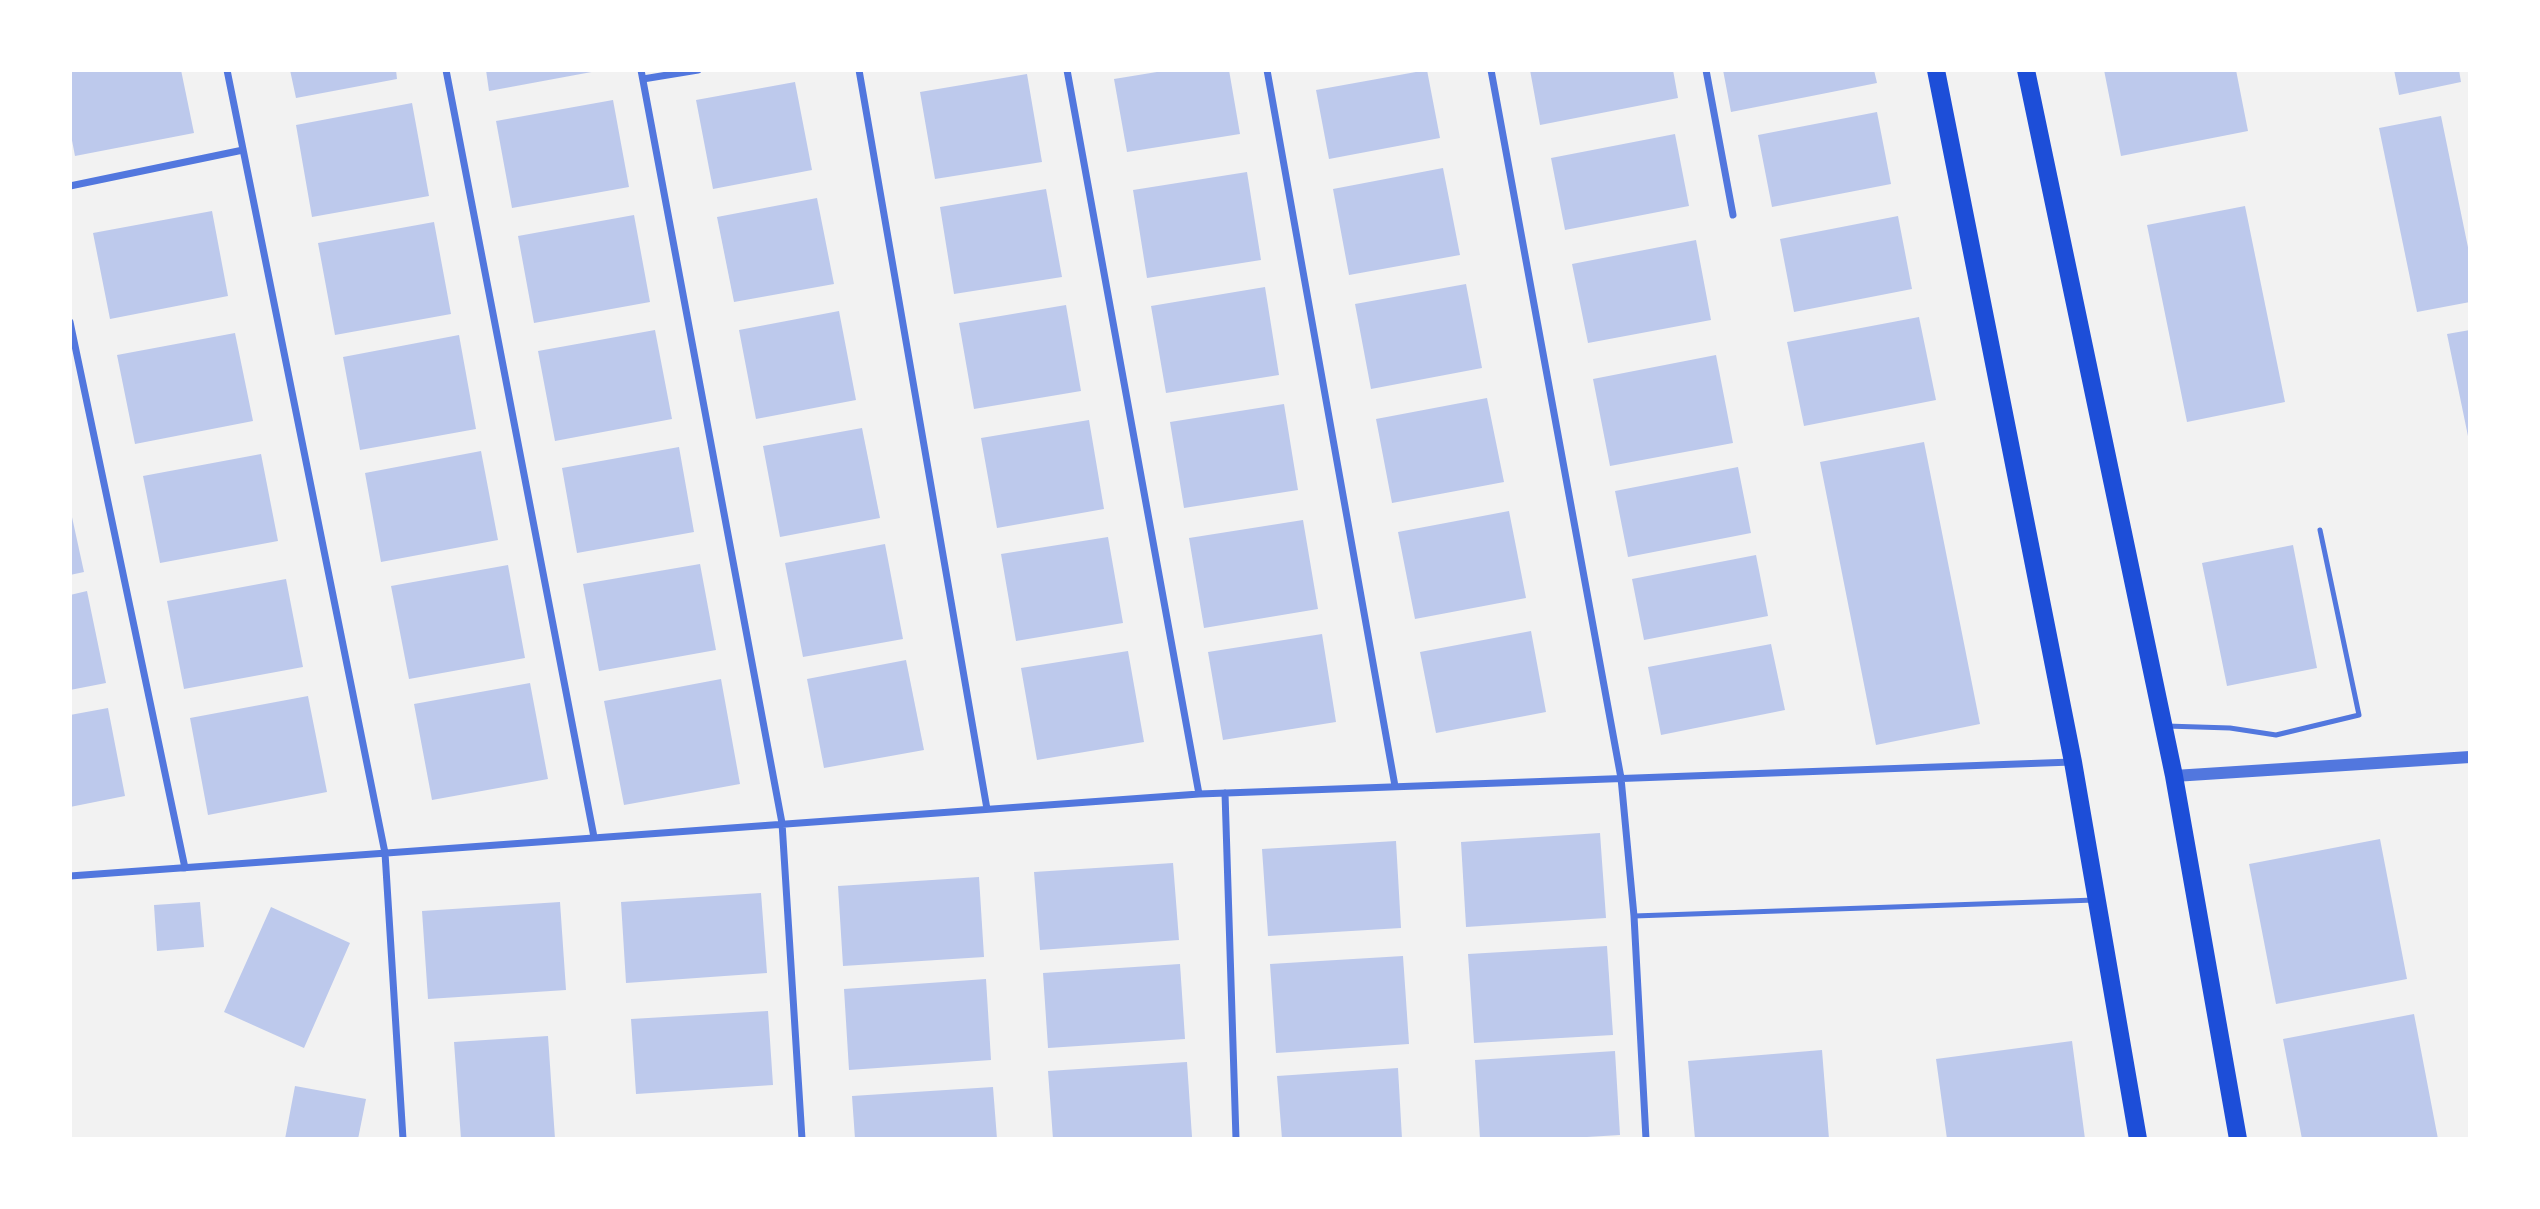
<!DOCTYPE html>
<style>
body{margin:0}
#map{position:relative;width:2540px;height:1209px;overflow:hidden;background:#f2f2f2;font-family:"Space Grotesk",sans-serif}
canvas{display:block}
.frame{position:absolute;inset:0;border:72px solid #fff;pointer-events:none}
</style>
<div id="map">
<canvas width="2540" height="1209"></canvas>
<div class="frame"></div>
</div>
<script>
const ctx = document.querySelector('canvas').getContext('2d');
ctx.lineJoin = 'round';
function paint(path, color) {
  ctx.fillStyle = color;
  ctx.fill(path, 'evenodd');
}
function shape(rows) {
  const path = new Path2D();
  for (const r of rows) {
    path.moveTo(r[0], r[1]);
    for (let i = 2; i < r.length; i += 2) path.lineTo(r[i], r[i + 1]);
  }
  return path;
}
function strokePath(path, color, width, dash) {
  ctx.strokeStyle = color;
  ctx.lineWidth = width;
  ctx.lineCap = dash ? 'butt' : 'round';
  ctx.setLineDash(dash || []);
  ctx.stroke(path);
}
paint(shape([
 [70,70,181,70,194,133,75,156,70,130],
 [290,70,396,70,397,79,296,98],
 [486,70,597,70,597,71,489,91],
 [1169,70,1229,70,1240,134,1127,152,1114,79],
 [1427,70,1440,138,1329,159,1316,90],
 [1530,70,1673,70,1678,98,1540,125],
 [1723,70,1874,70,1877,83,1731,112],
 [2104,70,2236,70,2248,131,2121,156],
 [2394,70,2459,70,2461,82,2399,95],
 [1027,74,1042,162,935,179,920,92],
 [795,82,812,170,713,189,696,100],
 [613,100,629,187,512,208,496,121],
 [412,103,429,196,312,217,296,125],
 [1877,112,1891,184,1772,207,1758,135],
 [2441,116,2470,257,2470,302,2417,312,2379,128],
 [1675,134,1689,206,1565,230,1551,158],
 [1443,168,1460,255,1349,275,1333,189],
 [1247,172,1261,260,1147,278,1133,190],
 [1046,189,1062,277,954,294,940,207],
 [817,198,834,284,734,302,717,217],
 [2245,206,2285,402,2187,422,2147,225],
 [212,211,228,296,110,319,93,233],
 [634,215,650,302,534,323,518,236],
 [1898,216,1912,289,1794,312,1780,239],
 [434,222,451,314,335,335,318,243],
 [1696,240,1711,320,1588,343,1572,264],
 [1466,284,1482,368,1371,389,1355,304],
 [1265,287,1279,375,1166,393,1151,306],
 [1066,305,1081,391,974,409,959,323],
 [839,311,856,400,756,419,739,330],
 [1919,317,1936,400,1804,426,1787,342],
 [655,330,672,419,555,441,538,351],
 [2470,330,2470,440,2469,441,2447,334],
 [235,333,253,421,135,444,117,355],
 [459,335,476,429,360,450,343,357],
 [1716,355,1733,443,1610,466,1593,379],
 [1487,398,1504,482,1392,503,1376,419],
 [1284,404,1298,490,1184,508,1170,422],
 [1089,420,1104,509,997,528,981,438],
 [862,428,880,518,780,537,763,446],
 [1924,442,1980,724,1876,745,1820,462],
 [679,447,694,532,577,553,562,468],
 [481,451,498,540,381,562,365,473],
 [261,454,278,541,160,563,143,476],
 [1738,467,1751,533,1628,557,1615,491],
 [70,508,84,572,70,575],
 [1509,511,1526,598,1415,619,1398,532],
 [1303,520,1318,609,1204,628,1189,538],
 [1108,537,1123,623,1016,641,1001,554],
 [885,544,903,639,803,657,785,563],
 [2293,545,2317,668,2227,686,2202,563],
 [1756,555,1768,616,1644,640,1632,579],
 [700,564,716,650,599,671,583,584],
 [508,565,525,658,409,679,391,586],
 [286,579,303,667,184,689,167,601],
 [87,591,106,683,70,690,70,595],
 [1531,631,1546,712,1436,733,1420,652],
 [1322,634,1336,722,1223,740,1208,652],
 [1771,644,1785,710,1661,735,1648,667],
 [1128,651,1144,742,1037,760,1021,668],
 [906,660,924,750,824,768,807,679],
 [721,679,740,784,624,805,604,701],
 [530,683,548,779,432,800,414,704],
 [308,696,327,792,208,815,190,718],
 [108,708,125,796,70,807,70,715],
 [1600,833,1606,918,1466,927,1461,842],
 [2380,839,2407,979,2276,1004,2249,864],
 [1396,841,1401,928,1268,936,1262,849],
 [1173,863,1179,940,1040,950,1034,872],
 [979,877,984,957,843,966,838,886],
 [761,893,767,973,626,983,621,902],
 [200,902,204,947,157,951,154,905],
 [560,902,566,990,428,999,422,911],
 [271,907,350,943,304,1048,224,1012],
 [1607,946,1613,1035,1474,1043,1468,954],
 [1403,956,1409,1044,1276,1053,1270,964],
 [1180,964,1185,1039,1048,1048,1043,973],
 [986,979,991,1060,849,1070,844,989],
 [768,1011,773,1085,636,1094,631,1019],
 [2414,1014,2438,1139,2302,1139,2283,1039],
 [548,1036,555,1139,461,1139,454,1042],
 [2072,1041,2085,1139,1947,1139,1936,1059],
 [1822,1050,1829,1139,1695,1139,1688,1061],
 [1615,1051,1620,1135,1554,1139,1480,1139,1475,1060],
 [1187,1062,1192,1137,1053,1139,1048,1071],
 [1398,1068,1402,1139,1282,1139,1277,1076],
 [295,1086,366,1099,358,1139,285,1139],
 [993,1087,997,1139,855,1139,852,1096]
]), '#bdc9ec');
strokePath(shape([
 [2166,726,2230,728,2276,735,2359,715,2320,530],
 [1634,916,2095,900]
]), '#5277de', 5);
strokePath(shape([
 [227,70,385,853,403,1139],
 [446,70,594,837],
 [641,70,782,823,802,1139],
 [859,70,987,809],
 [1067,70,1199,794],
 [1267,70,1395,786],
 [1491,70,1621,778,1634,916,1646,1139],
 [1706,70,1733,215],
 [643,79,698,70],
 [70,186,243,150],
 [70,322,185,868],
 [1225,793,1236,1139],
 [70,876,1199,794,2072,762]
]), '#5277de', 7);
strokePath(shape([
 [2174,776,2470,757]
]), '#5277de', 12);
strokePath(shape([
 [1936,70,2073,762,2138,1139],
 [2026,70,2174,776,2238,1139]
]), '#1d4ed8', 18);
</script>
